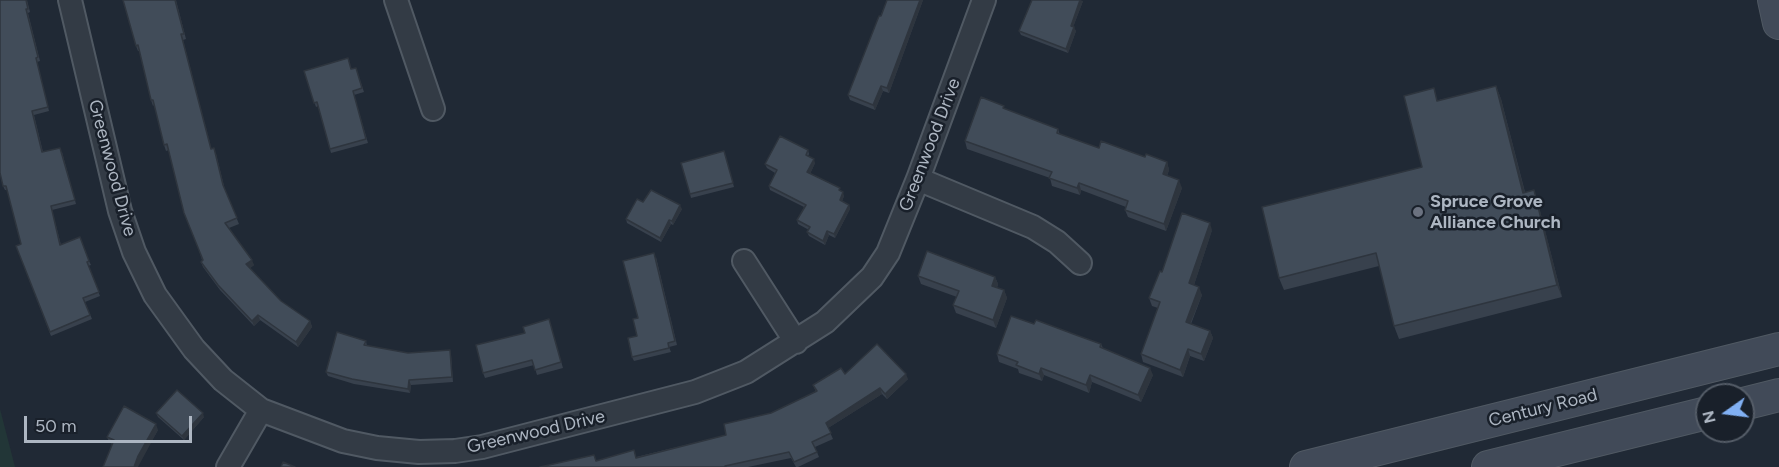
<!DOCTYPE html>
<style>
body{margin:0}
#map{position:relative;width:1779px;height:467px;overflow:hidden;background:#202935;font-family:Figtree,sans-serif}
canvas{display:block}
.north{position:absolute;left:1695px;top:383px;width:60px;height:60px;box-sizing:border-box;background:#19202a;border:2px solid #545c67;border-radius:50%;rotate:256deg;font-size:16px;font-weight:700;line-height:24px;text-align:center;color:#adb6c2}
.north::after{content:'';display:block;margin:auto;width:21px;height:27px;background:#81b0f3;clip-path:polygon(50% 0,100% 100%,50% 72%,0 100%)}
.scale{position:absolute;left:24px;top:416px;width:168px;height:27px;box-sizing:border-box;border:3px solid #adb6c2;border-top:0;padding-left:8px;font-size:18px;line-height:21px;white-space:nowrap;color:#adb6c2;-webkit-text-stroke:4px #19202a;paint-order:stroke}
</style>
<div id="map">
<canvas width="1779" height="467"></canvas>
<div class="north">N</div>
<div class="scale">50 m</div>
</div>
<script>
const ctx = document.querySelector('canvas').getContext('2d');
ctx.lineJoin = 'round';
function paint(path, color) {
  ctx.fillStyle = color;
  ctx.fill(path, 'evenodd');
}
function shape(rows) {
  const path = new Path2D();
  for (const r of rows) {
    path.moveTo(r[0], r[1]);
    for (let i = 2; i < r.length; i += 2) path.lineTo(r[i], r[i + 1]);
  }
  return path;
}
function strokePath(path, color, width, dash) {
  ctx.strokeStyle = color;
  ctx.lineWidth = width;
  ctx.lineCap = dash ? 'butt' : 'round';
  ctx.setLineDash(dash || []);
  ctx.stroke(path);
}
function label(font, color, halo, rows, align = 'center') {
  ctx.font = font + ' Figtree,sans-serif';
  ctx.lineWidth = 5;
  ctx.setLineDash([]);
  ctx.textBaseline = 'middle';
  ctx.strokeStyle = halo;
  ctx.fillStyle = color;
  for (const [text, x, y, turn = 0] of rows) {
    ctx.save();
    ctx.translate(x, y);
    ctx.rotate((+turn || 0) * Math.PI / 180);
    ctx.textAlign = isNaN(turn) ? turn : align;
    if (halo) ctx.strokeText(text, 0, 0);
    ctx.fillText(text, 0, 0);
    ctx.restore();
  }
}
paint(shape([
 [0,409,15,467,0,467]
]), '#223637');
const street = shape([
 [70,0,120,211,134,252,155,295,194,349,223,380,261,410,343,441,377,448,419,452,455,451,482,447,695,392,746,372,825,322,872,277,888,253,918,179,984,0],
 [396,0,433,109],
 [918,179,1033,227,1057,242,1080,263],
 [744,261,796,342],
 [228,467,261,410]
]);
const secondary = shape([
 [1774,0,1779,23],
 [1743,404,1779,395],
 [1306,467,1779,349],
 [1488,467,1707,413]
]);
strokePath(street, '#505963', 26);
strokePath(secondary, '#505963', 34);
strokePath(street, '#333b45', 22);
strokePath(secondary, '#414a58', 32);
paint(shape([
 [27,0,30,12,28,13,40,61,37,62,49,111,34,115,43,152,62,152,76,204,52,210,61,245,89,261,91,265,88,266,100,296,85,302,92,319,51,336,16,246,21,244,7,190,5,190,3,186],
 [123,0,176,0,186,39,183,40,211,149,216,154,225,190,239,224,229,228,254,265,250,268,281,301,310,321,312,327,298,347,260,320,254,326,220,290,203,267,201,262,202,260,169,150,166,151,164,145,154,105,153,106,151,100,140,51,138,51,136,46],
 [887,0,923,0,889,93,883,91,875,110,850,100,848,95],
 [1083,1,1073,27,1076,31,1068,53,1021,35,1019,31],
 [356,68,364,92,354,95,368,143,331,153,318,106,316,107,304,71,351,69],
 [1496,86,1501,99,1525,192,1538,203,1562,297,1399,339,1394,326,1379,266,1284,290,1279,278,1422,167,1439,100],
 [1006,109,1058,129,1060,135,1099,148,1145,157,1167,162,1169,170,1167,176,1182,188,1166,231,1128,217,1125,210,1126,207,1081,190,1080,195,1052,186,1050,178,967,149,965,141],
 [808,150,809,154,808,156,815,163,810,174,841,191,844,196,842,201,849,205,850,209,835,238,829,235,825,245,809,236,807,232,809,230,798,224,797,220,804,207,770,190,769,186,775,173,767,168,765,164],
 [724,151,734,187,691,198,690,194],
 [643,202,682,209,673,225,671,224,661,242,627,223,626,219],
 [1212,230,1194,285,1202,295,1191,324,1210,331,1213,338,1204,361,1190,356,1183,377,1143,362,1141,354,1158,308,1152,306,1149,298,1162,272],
 [656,257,677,345,669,347,671,352,634,361,632,357,637,336,638,318],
 [918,276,995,277,998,284,997,288,1004,290,1007,298,996,328,956,313,953,305,957,297,921,284],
 [549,319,563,368,537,375,534,365,485,378,483,373,525,333],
 [1034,324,1101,344,1103,348,1153,375,1141,402,1092,382,1089,393,1044,375,1042,381,1019,373,1018,369,999,362,997,354],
 [366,341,367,346,408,353,451,355,453,382,411,385,410,393,354,384,328,376,326,372],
 [845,374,908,379,887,399,882,394,828,428,833,439,815,447,819,457,798,467,796,467,791,458,748,467,540,467,636,457,726,435,816,392,813,385],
 [156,413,204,417,184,440,158,417],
 [158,430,140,461,109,442,107,437]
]), '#38414d');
paint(shape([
 [920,0,923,0,889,93,887,88],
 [1080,0,1083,1,1072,30,1071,26],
 [1074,27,1076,31,1068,53,1066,49],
 [181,34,183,40,213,154,199,106],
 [881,86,883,91,875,110,873,105],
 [1496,86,1501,99,1528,205,1523,193],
 [814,159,815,163,809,176,807,172],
 [1167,162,1169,170,1165,181,1163,174],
 [1179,180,1182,188,1166,231,1164,224],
 [1079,183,1081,190,1080,195,1077,188],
 [1534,190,1538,203,1562,297,1557,285],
 [843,192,844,196,841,204,840,200],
 [680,205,682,209,673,225,672,221],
 [849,205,850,209,835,238,834,234],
 [669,220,671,224,661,242,660,238],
 [1210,223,1212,230,1192,291,1189,283],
 [827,231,829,235,825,245,823,241],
 [252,260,254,265,248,270,246,264],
 [995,277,998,284,995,293,992,286],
 [1199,287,1202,295,1188,329,1186,322],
 [1004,290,1007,298,996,328,993,320],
 [258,315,260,320,254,326,252,321],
 [310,321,312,327,298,347,296,342],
 [1210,331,1213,338,1204,361,1201,354],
 [1188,349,1190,356,1183,377,1180,370],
 [1041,368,1044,375,1042,381,1039,374],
 [1150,368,1153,375,1141,402,1138,395],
 [906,374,908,379,887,399,885,394],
 [1090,375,1092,382,1089,393,1086,385],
 [409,380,411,385,410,393,408,389],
 [880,388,882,394,828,428,826,423],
 [203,413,204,417,184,440,182,436],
 [156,424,158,430,138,467,134,467,138,456]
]), '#2e353e');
const building = shape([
 [0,0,26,0,28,9,26,9,38,57,36,58,48,107,32,111,42,152,60,148,75,200,51,206,60,245,80,237,89,261,87,262,99,292,83,298,90,315,50,332,16,246,21,244,6,186,3,186,0,173,0,0],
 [123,0,175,0,184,34,181,34,211,149,214,148,223,185,237,218,225,223,252,260,246,264,281,301,310,321,296,342,258,315,252,321,218,285,201,262,203,260,184,213,167,144,164,145,153,100,151,100,138,45,136,46,123,0],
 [887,0,920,0,887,88,881,86,873,105,848,95,879,16,881,16,887,0],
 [1032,0,1080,0,1071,26,1074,27,1066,49,1019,31,1032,0],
 [348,58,351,69,356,68,362,88,353,91,366,139,330,149,317,102,314,103,304,71,348,58],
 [1496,86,1523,193,1534,190,1557,285,1394,326,1376,253,1279,278,1262,207,1422,167,1404,96,1434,88,1437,101,1496,86],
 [981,97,1004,106,1003,108,1058,129,1057,133,1099,148,1101,141,1145,157,1146,154,1167,162,1163,174,1179,180,1164,224,1125,210,1128,201,1079,183,1077,188,1049,178,1052,172,965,141,981,97],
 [780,136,808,150,806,155,814,159,807,172,840,188,839,190,843,192,840,200,849,205,834,234,827,231,823,241,807,232,810,227,797,220,806,205,769,186,777,170,765,164,780,136],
 [724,151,733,183,690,194,681,163,724,151],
 [651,190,680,205,672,221,669,220,660,238,626,219,637,199,643,202,651,190],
 [1182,213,1210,223,1189,283,1199,287,1186,322,1210,331,1201,354,1188,349,1180,370,1141,354,1160,302,1149,298,1160,271,1162,272,1182,213],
 [927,251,995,277,992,286,1004,290,993,320,953,305,959,291,918,276,927,251],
 [654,253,675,341,668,343,669,348,632,357,628,338,637,336,633,319,638,318,623,261,654,253],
 [1011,316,1034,324,1036,320,1076,335,1101,344,1100,347,1150,368,1138,395,1090,375,1086,385,1041,368,1039,374,1016,365,1018,362,997,354,1011,316],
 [549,319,561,362,535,370,532,360,483,373,476,345,525,333,523,327,549,319],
 [337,332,366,341,364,345,408,353,450,350,452,377,409,380,408,389,352,379,326,372,337,332],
 [877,344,906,374,885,394,880,388,826,423,831,433,812,442,817,452,794,462,789,452,725,466,726,467,540,467,594,455,596,461,634,450,636,458,726,435,724,424,771,413,817,391,813,385,841,368,845,374,877,344],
 [177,390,203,413,182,436,156,413,177,390],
 [124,406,156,424,138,456,134,467,103,467,114,440,107,437,124,406],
 [283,462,295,467,281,467,283,462]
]);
paint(building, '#414c59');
strokePath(building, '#2e353e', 1.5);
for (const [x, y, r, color] of [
 [1418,212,6,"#6b7280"]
]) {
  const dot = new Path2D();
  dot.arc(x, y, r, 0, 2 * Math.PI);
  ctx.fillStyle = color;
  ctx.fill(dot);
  strokePath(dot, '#19202a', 2);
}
label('18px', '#adb6c2', '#19202a', [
 ["Greenwood Drive",930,145,-69],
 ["Greenwood Drive",112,168,75],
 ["Century Road",1543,408,-14],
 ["Greenwood Drive",536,432,-13]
]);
label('bold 18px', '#adb6c2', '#19202a', [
 ["Spruce Grove",1430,202],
 ["Alliance Church",1430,223]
], 'left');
</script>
